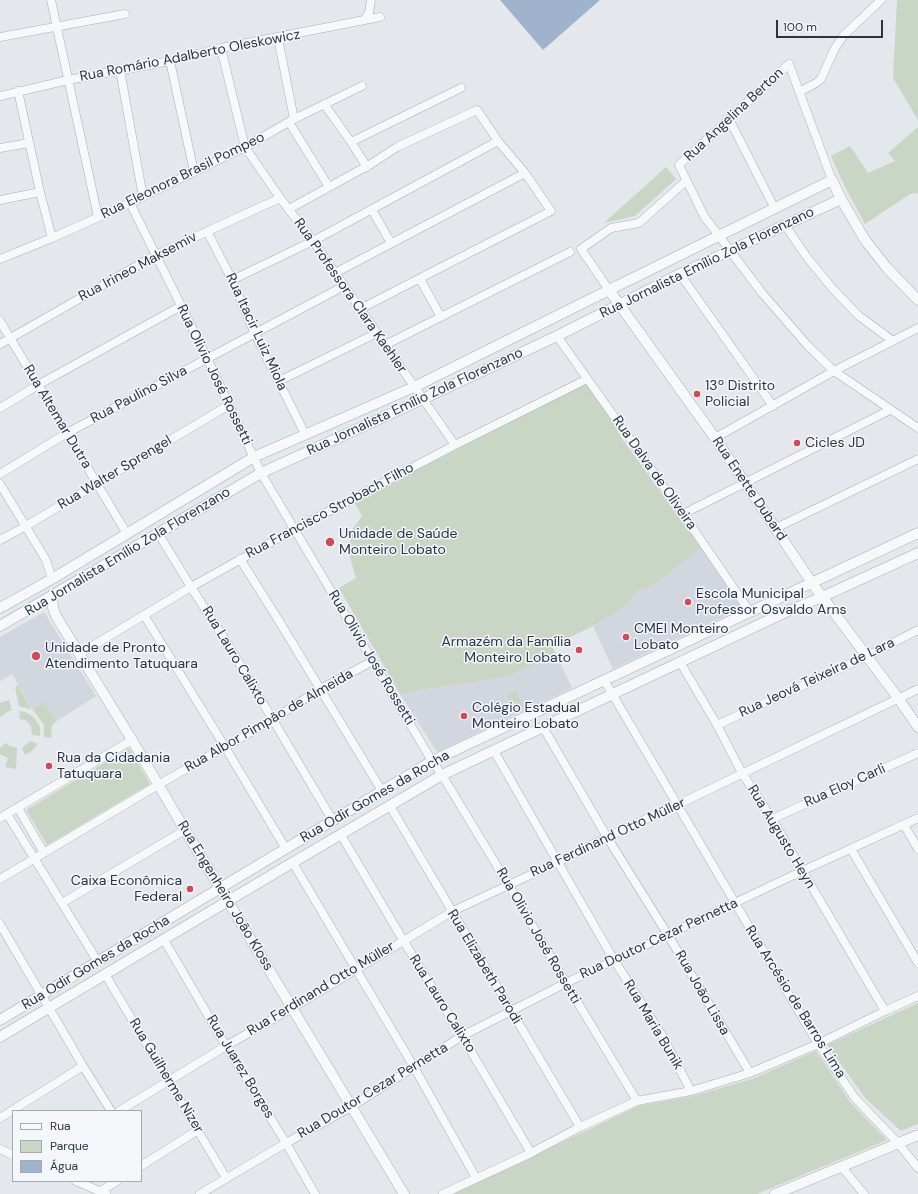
<!DOCTYPE html>
<meta charset="utf-8">
<style>
body{margin:0}
#map{position:relative;width:918px;height:1194px;overflow:hidden;background:#e4e7ec;font-family:"DM Sans",sans-serif}
canvas{display:block}
.legend{position:absolute;left:12px;top:1110px;width:130px;height:72px;box-sizing:border-box;background:#f4f6f9;border:1px solid #a4a8b1;margin:0;padding:5px 7px;list-style:none;font-size:12px;color:#2b3445}
.legend li{display:flex;align-items:center;gap:8px;height:20px}
.legend b{width:20px;border:1px solid #a4a8b1}
.scale{position:absolute;left:776px;top:20px;width:107px;height:18px;box-sizing:border-box;border:2px solid #2b3445;border-top:0;padding-left:5px;font-size:12px;line-height:14px;white-space:nowrap;color:#2b3445;-webkit-text-stroke:3px #f4f6f9;paint-order:stroke}
</style>
<div id="map">
<canvas width="918" height="1194"></canvas>
<ul class="legend">
<li><b style="height:5px;background:#f7f8fa"></b>Rua</li>
<li><b style="height:11px;background:#c9d6c5"></b>Parque</li>
<li><b style="height:11px;background:#9fb4cc"></b>Água</li>
</ul>
<div class="scale">100 m</div>
</div>
<script>
const ctx = document.querySelector('canvas').getContext('2d');
ctx.lineJoin = 'round';
function paint(path, color) {
  ctx.fillStyle = color;
  ctx.fill(path, 'evenodd');
}
function shape(rows) {
  const path = new Path2D();
  for (const r of rows) {
    path.moveTo(r[0], r[1]);
    for (let i = 2; i < r.length; i += 2) path.lineTo(r[i], r[i + 1]);
  }
  return path;
}
function strokePath(path, color, width, dash) {
  ctx.strokeStyle = color;
  ctx.lineWidth = width;
  ctx.lineCap = dash ? 'butt' : 'round';
  ctx.setLineDash(dash || []);
  ctx.stroke(path);
}
function label(font, color, halo, rows, align = 'center') {
  ctx.font = font + ' "DM Sans",sans-serif';
  ctx.lineWidth = 3;
  ctx.setLineDash([]);
  ctx.textBaseline = 'middle';
  ctx.strokeStyle = halo;
  ctx.fillStyle = color;
  for (const [text, x, y, turn = 0] of rows) {
    ctx.save();
    ctx.translate(x, y);
    ctx.rotate((+turn || 0) * Math.PI / 180);
    ctx.textAlign = isNaN(turn) ? turn : align;
    if (halo) ctx.strokeText(text, 0, 0);
    ctx.fillText(text, 0, 0);
    ctx.restore();
  }
}
paint(shape([
 [701,548,742,608,613,669,593,626,622,609,635,596,637,592,654,585],
 [44,612,96,696,57,721,45,702,33,710,12,674,0,681,0,637],
 [556,654,572,688,437,752,400,694,420,690,507,677]
]), '#d2d6de');
paint(shape([
 [897,0,918,0,918,120,893,78],
 [918,127,918,193,910,194,865,224,845,187,831,156,850,146,868,173,895,161,888,153],
 [666,167,676,179,635,216,604,223],
 [589,382,623,440,701,548,654,585,637,592,635,595,622,609,593,626,552,646,556,654,507,677,420,690,400,694,339,588,356,578,348,551,352,530,362,516,354,502],
 [18,685,32,710,45,702,57,721,52,725,51,738,44,737,44,725,36,714,33,710,19,706,15,687],
 [516,690,523,706,514,710,506,695],
 [9,700,12,710,7,712,0,717,0,703],
 [20,711,25,712,34,717,40,727,40,736,32,735,31,726,25,720,19,719],
 [30,741,38,744,32,751,25,755,22,748],
 [6,743,10,746,17,748,16,769,5,767,8,758,0,754,0,748],
 [129,748,150,784,47,845,26,810],
 [918,1003,918,1124,901,1131,866,1099,827,1045],
 [816,1051,851,1103,887,1140,757,1194,453,1194,638,1106,693,1096,752,1079]
]), '#c9d6c5');
paint(shape([
 [500,0,600,0,543,50]
]), '#9fb4cc');
const minor = shape([
 [51,0,98,217],
 [364,20,369,13,371,0],
 [0,37,125,14],
 [278,38,294,119],
 [221,48,245,147,280,198,313,241,455,445],
 [170,61,194,172],
 [120,70,143,197],
 [18,91,40,192,52,238],
 [799,92,816,83,821,79,834,50,843,36,881,0],
 [0,96,68,80,170,61,221,48,380,17],
 [324,104,351,142,367,167],
 [729,119,775,209],
 [289,122,329,187],
 [351,142,461,88],
 [0,148,29,143],
 [832,180,789,64,679,165,704,216,762,293,808,346,834,371,918,428],
 [0,200,40,192],
 [130,203,207,358,261,473,432,761,442,775,508,884,566,983,637,1101],
 [289,209,371,164,397,147,477,110,498,141,525,173,551,211,360,309],
 [372,210,391,243],
 [785,225,806,256,832,288,859,316,893,341],
 [207,231,232,280,255,334,305,434],
 [0,259,52,238,130,203,245,147,294,119,362,86],
 [335,273,525,173],
 [680,274,773,406],
 [420,279,441,317],
 [232,280,313,241,498,141],
 [609,290,581,249,611,228,639,223,686,181],
 [0,321,127,534],
 [557,336,683,514,750,612],
 [0,344,156,255,280,198],
 [385,345,570,252],
 [279,381,377,333],
 [0,408,38,385,181,306],
 [715,438,834,371,918,328],
 [0,474,67,433,344,286],
 [0,484,46,560,52,579],
 [683,514,890,410],
 [776,528,918,459],
 [158,533,191,587,229,646,333,821],
 [0,540,26,526,229,405],
 [240,559,276,616,382,791],
 [144,615,225,747,286,849],
 [79,654,191,587,295,529,455,445,587,379],
 [680,662,717,725,742,773,772,819,885,1011],
 [604,680,818,1044,855,1098,898,1143,918,1168],
 [717,725,867,656,918,630],
 [543,727,607,837,668,935,750,1073],
 [494,751,614,960,663,1037,691,1091],
 [390,806,580,1127],
 [18,808,44,853],
 [7,814,98,962],
 [0,818,132,740],
 [772,819,918,753],
 [904,825,918,849],
 [341,835,403,940,462,1036,531,1153],
 [851,849,918,963],
 [293,863,414,1067,476,1178],
 [0,879,158,785,272,720,320,689,373,661],
 [62,903,185,830],
 [0,924,83,1066,111,1111],
 [164,940,226,1046,286,1143,315,1194],
 [105,974,226,1178],
 [119,1111,226,1046,292,1008,453,911,558,862,607,837,677,805,918,689],
 [0,1118,83,1066],
 [0,1149,13,1155],
 [141,1166,198,1130],
 [841,1166,864,1194],
 [76,1181,106,1194],
 [101,1191,117,1181],
 [200,1194,286,1143,351,1107,462,1036,566,983,802,871,918,818],
 [443,1194,531,1153,580,1127,637,1101,691,1091,750,1073,818,1044,885,1011,918,996]
]);
const tertiary = shape([
 [609,290,715,438,812,583,898,698,918,727],
 [52,596,53,608,56,616,132,740,185,830,404,1194],
 [0,608,52,579,254,457,414,387,609,290,832,180,841,199,865,240,887,268,918,300],
 [0,626,261,473,423,399,557,336,680,274,841,199],
 [0,1020,432,761,918,533],
 [0,1037,280,870,442,775,788,611,822,597,918,553],
 [775,1194,918,1135]
]);
strokePath(minor, '#a9aeb7', 9);
strokePath(tertiary, '#a9aeb7', 11);
strokePath(minor, '#f7f8fa', 8);
strokePath(tertiary, '#f7f8fa', 10);
for (const [x, y, r, color] of [
 [697,394,4,"#d1495b"],
 [797,443,4,"#d1495b"],
 [330,542,5,"#d1495b"],
 [688,602,4,"#d1495b"],
 [626,637,4,"#d1495b"],
 [579,650,4,"#d1495b"],
 [36,656,5,"#d1495b"],
 [464,716,4,"#d1495b"],
 [49,766,4,"#d1495b"],
 [190,889,4,"#d1495b"]
]) {
  const dot = new Path2D();
  dot.arc(x, y, r, 0, 2 * Math.PI);
  ctx.fillStyle = color;
  ctx.fill(dot);
  strokePath(dot, '#f4f6f9', 1.5);
}
label('14px', '#2b3445', '#f4f6f9', [
 ["Rua Romário Adalberto Oleskowicz",190,56,-11],
 ["Rua Angelina Berton",734,115,-43],
 ["Rua Eleonora Brasil Pompeo",183,176,-26],
 ["Rua Jornalista Emílio Zola Florenzano",707,263,-26],
 ["Rua Irineo Maksemiv",138,267,-28],
 ["Rua Professora Clara Kaehler",350,296,55],
 ["Rua Itacir Luiz Miola",256,332,65],
 ["Rua Olivio José Rossetti",214,375,64],
 ["Rua Paulino Silva",139,395,-28],
 ["Rua Jornalista Emílio Zola Florenzano",415,402,-25],
 ["Rua Altemar Dutra",57,417,59],
 ["Rua Walter Sprengel",115,473,-31],
 ["Rua Dalva de Oliveira",654,473,55],
 ["Rua Enette Dubard",749,489,56],
 ["Rua Francisco Strobach Filho",330,511,-28],
 ["Rua Jornalista Emílio Zola Florenzano",128,552,-31],
 ["Rua Lauro Calixto",234,656,59],
 ["Rua Olivio José Rossetti",371,658,59],
 ["Rua Jeová Teixeira de Lara",817,678,-25],
 ["Rua Albor Pimpão de Almeida",269,721,-30],
 ["Rua Eloy Carli",845,786,-24],
 ["Rua Odir Gomes da Rocha",375,797,-30],
 ["Rua Augusto Heyn",781,837,59],
 ["Rua Ferdinand Otto Müller",608,838,-25],
 ["Rua Engenheiro João Kloss",225,896,59],
 ["Rua Olivio José Rossetti",538,936,60],
 ["Rua Doutor Cezar Pernetta",659,939,-25],
 ["Rua Odir Gomes da Rocha",96,963,-31],
 ["Rua Elizabeth Parodi",484,967,59],
 ["Rua Ferdinand Otto Müller",321,989,-31],
 ["Rua João Lissa",702,993,60],
 ["Rua Arcésio de Barros Lima",795,1002,58],
 ["Rua Lauro Calixto",442,1004,58],
 ["Rua Maria Bunik",653,1025,59],
 ["Rua Juarez Borges",240,1067,59],
 ["Rua Guilherme Nizer",166,1076,59],
 ["Rua Doutor Cezar Pernetta",373,1091,-31]
]);
label('14px', '#2b3445', '#f4f6f9', [
 ["13º Distrito",705,386],
 ["Policial",705,402],
 ["Cicles JD",805,443],
 ["Unidade de Saúde",339,534],
 ["Monteiro Lobato",339,550],
 ["Escola Municipal",696,594],
 ["Professor Osvaldo Arns",696,610],
 ["CMEI Monteiro",634,629],
 ["Lobato",634,645],
 ["Armazém da Família",571,642,"right"],
 ["Monteiro Lobato",571,658,"right"],
 ["Unidade de Pronto",45,648],
 ["Atendimento Tatuquara",45,664],
 ["Colégio Estadual",472,708],
 ["Monteiro Lobato",472,724],
 ["Rua da Cidadania",57,758],
 ["Tatuquara",57,774],
 ["Caixa Econômica",182,881,"right"],
 ["Federal",182,897,"right"]
], 'left');
</script>
